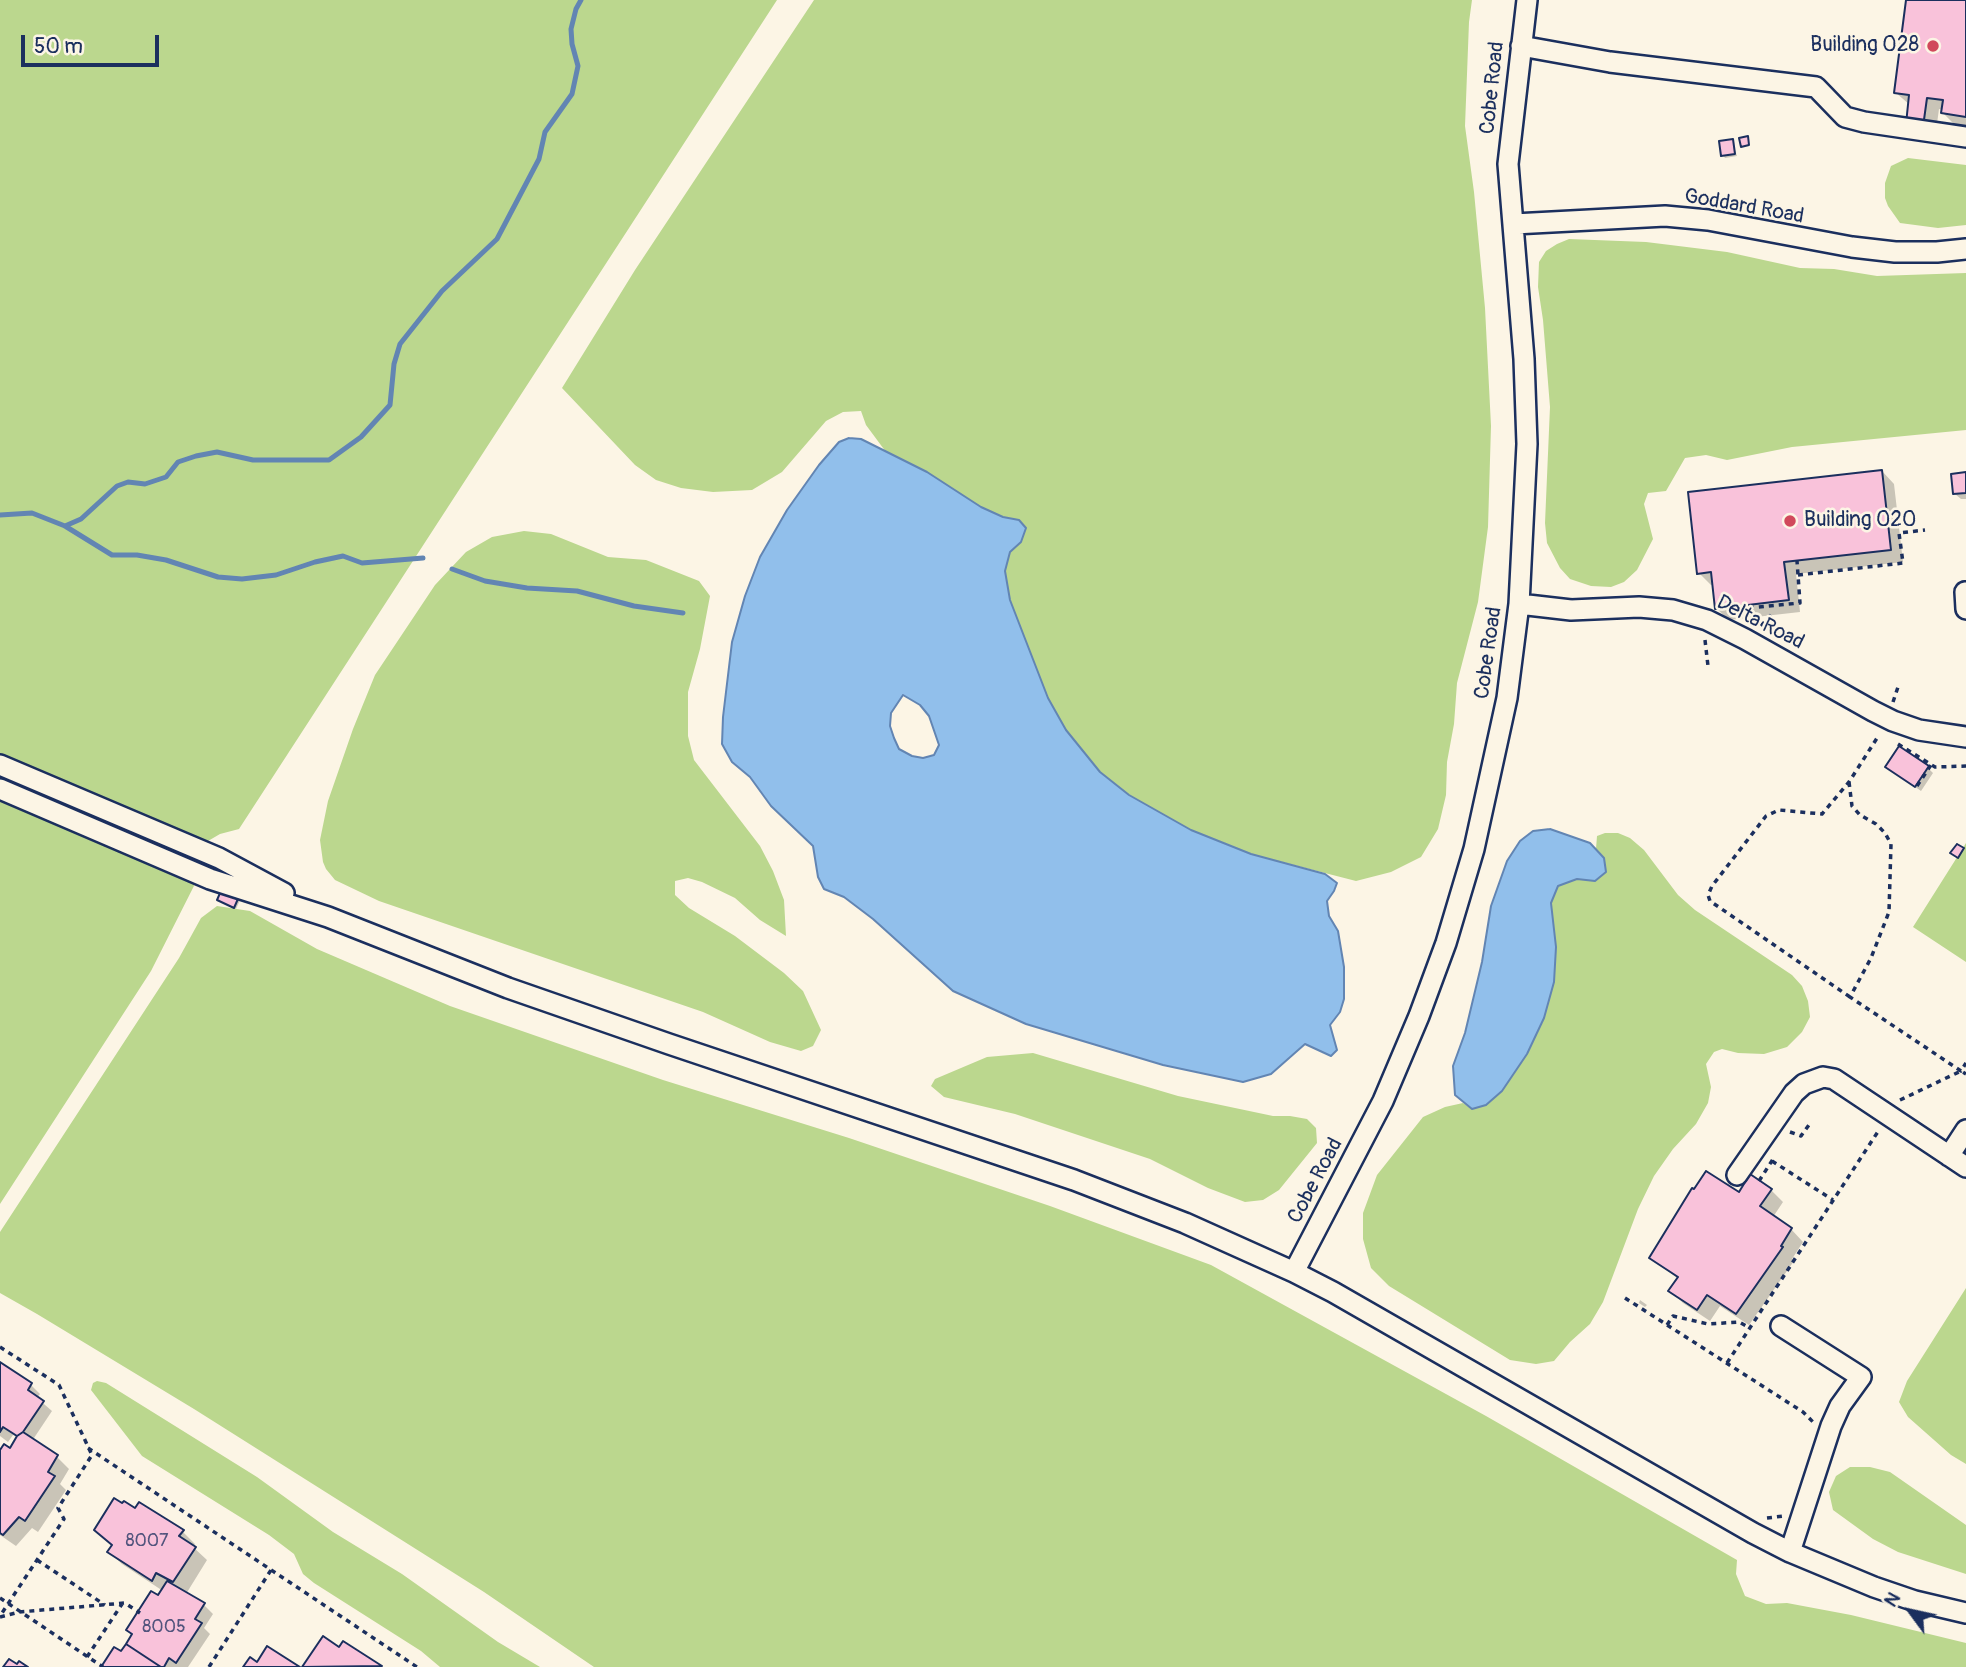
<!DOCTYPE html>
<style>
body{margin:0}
#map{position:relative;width:1966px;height:1667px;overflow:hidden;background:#fcf5e5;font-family:Pangolin,sans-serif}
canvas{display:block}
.north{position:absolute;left:1875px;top:1576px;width:70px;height:70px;-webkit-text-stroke:5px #fcf5e5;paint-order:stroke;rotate:303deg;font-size:19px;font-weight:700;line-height:28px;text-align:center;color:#1b2f5e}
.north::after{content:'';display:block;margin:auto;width:24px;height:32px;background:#1b2f5e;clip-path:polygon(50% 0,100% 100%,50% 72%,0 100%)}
.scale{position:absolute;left:21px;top:35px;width:138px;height:32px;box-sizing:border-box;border:4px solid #1b2f5e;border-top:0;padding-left:9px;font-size:21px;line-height:24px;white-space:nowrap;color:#1b2f5e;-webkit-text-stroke:5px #fcf5e5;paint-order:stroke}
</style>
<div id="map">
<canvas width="1966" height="1667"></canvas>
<div class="north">N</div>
<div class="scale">50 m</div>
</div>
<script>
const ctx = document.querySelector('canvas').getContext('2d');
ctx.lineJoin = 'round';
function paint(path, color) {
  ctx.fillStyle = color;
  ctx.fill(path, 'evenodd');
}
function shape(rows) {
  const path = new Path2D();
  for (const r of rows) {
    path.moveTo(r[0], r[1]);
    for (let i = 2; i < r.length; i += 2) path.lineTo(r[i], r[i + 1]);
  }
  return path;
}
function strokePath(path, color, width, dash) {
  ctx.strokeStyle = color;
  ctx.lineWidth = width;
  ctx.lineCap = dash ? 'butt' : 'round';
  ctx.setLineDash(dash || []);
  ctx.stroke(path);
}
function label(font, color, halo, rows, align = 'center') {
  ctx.font = font + ' Pangolin,sans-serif';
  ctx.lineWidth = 5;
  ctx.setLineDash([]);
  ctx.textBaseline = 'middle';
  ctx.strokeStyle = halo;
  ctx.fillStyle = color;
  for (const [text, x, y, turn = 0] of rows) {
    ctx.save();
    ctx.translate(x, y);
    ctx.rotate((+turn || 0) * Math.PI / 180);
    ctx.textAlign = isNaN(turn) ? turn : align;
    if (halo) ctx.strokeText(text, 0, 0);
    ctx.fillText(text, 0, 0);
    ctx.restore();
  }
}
paint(shape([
 [0,0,777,0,239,829,220,834,196,848,0,765],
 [814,0,1472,0,1469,22,1465,126,1474,192,1485,308,1491,426,1488,527,1478,602,1457,683,1454,724,1447,762,1446,795,1438,829,1421,857,1391,872,1356,881,1251,854,1191,830,1129,795,1100,772,1066,730,1048,698,1026,645,1010,600,1005,571,1010,552,1021,542,1019,520,1003,517,981,507,927,472,886,452,866,425,861,411,843,412,826,421,782,472,752,490,713,492,681,488,656,480,635,465,562,388,635,270],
 [1908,158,1966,165,1966,225,1938,228,1900,223,1888,206,1885,198,1885,183,1891,166],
 [1569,239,1646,242,1727,252,1800,268,1834,269,1877,276,1966,273,1966,430,1792,447,1727,460,1706,455,1685,458,1666,491,1648,493,1644,504,1653,539,1637,570,1624,582,1611,587,1591,586,1570,579,1560,568,1547,543,1545,523,1550,407,1543,320,1538,287,1539,262,1546,251,1557,244],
 [524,531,551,534,608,557,646,560,699,581,710,596,700,649,688,692,688,736,694,760,760,846,773,871,784,900,786,936,760,920,735,898,702,882,688,878,675,881,675,895,689,908,735,936,784,973,803,991,821,1030,813,1046,801,1051,770,1042,703,1012,379,901,335,880,326,869,323,862,320,840,328,801,353,729,375,675,435,585,466,552,492,537],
 [0,789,200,874,151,971,0,1204],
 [1605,833,1618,833,1630,838,1644,850,1678,895,1695,910,1792,975,1802,986,1808,1001,1810,1017,1802,1032,1787,1047,1764,1054,1738,1053,1722,1049,1714,1052,1706,1064,1711,1087,1708,1103,1696,1124,1673,1149,1654,1176,1638,1209,1603,1302,1590,1324,1570,1342,1554,1361,1536,1364,1510,1360,1389,1286,1371,1268,1363,1239,1363,1213,1377,1175,1423,1117,1445,1107,1463,1103,1472,1109,1502,1091,1527,1054,1544,1018,1556,947,1551,903,1558,885,1577,879,1595,881,1604,858,1596,849,1597,836],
 [1966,843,1966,962,1913,927],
 [217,906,250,911,317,949,450,1006,663,1080,849,1138,1050,1206,1211,1265,1486,1416,1737,1560,1736,1574,1745,1596,1766,1604,1787,1603,1851,1615,1966,1643,1966,1667,594,1667,484,1592,194,1409,37,1314,0,1293,0,1232,179,958,201,918],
 [1033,1053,1178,1096,1273,1116,1290,1116,1307,1119,1316,1128,1317,1143,1279,1190,1263,1200,1245,1202,1208,1188,1150,1159,1015,1114,944,1097,931,1086,935,1079,987,1057],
 [1966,1288,1966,1464,1951,1455,1908,1417,1899,1402,1907,1381],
 [97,1381,106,1383,257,1477,333,1532,402,1574,498,1642,540,1667,440,1667,421,1651,314,1583,303,1574,294,1554,269,1535,142,1456,91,1390,93,1383],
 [1850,1467,1870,1467,1890,1472,1966,1525,1966,1574,1898,1552,1873,1539,1833,1510,1829,1492,1836,1476]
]), '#bbd78e');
const water = shape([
 [849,438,861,439,927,472,981,507,1003,517,1019,520,1026,528,1021,542,1010,552,1005,571,1010,600,1048,698,1066,730,1100,772,1129,795,1191,830,1251,854,1325,874,1337,883,1334,891,1327,901,1329,916,1338,931,1344,967,1344,999,1340,1012,1330,1025,1337,1050,1331,1056,1305,1044,1271,1074,1243,1082,1163,1065,1026,1024,953,991,873,919,844,897,824,889,818,877,813,846,771,806,750,777,732,762,722,744,723,717,732,642,745,596,760,557,787,510,819,465,839,442,849,438],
 [903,695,920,705,929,716,939,745,934,755,923,758,912,756,899,749,894,738,890,726,891,713,903,695],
 [1550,829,1590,843,1604,858,1606,872,1595,881,1577,879,1558,886,1551,903,1556,947,1554,982,1544,1018,1527,1054,1502,1091,1486,1105,1472,1109,1455,1095,1453,1066,1465,1033,1482,962,1491,906,1507,861,1520,841,1533,831,1550,829]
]);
paint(water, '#91bfeb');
strokePath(water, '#6285b3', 2);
paint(shape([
 [1907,0,1966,0,1966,127,1955,125,1943,113,1943,110,1939,109,1935,138,1910,105,1895,92],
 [1732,141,1737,156,1725,158,1723,155],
 [1882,471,1894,484,1903,562,1796,574,1800,612,1729,620,1716,608,1714,585,1711,585,1699,573],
 [1966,474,1966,499,1961,499,1955,494],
 [1887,767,1927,767,1933,773,1921,791],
 [248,882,236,909,219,900],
 [1771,1190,1783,1202,1773,1217,1791,1229,1803,1242,1792,1259,1794,1261,1749,1325,1720,1306,1710,1321,1683,1303,1671,1291,1678,1279,1652,1258,1739,1195],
 [1640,1300,1647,1305,1645,1307,1639,1303],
 [0,1364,31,1385,40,1394,37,1398,52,1411,32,1441,57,1457,69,1469,60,1484,66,1490,38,1532,32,1528,16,1546,0,1535,0,1453,10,1450,18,1438,13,1435,8,1442,0,1436],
 [96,1530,182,1531,195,1544,193,1547,207,1560,186,1594,204,1605,213,1614,204,1628,210,1634,188,1667,103,1667,122,1654,134,1636,128,1630,163,1591,122,1564,109,1552,113,1546],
 [323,1639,339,1650,344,1643,380,1667,304,1667]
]), '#0003');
strokePath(shape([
 [0,515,32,513,65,526,112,555,137,555,166,560,218,577,242,579,276,575,315,562,343,556,362,563,423,558],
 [65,526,81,519,117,486,128,482,145,484,166,477,178,462,196,456,217,452,253,460,329,460,361,437,390,405,394,364,400,344,442,291,497,239,539,159,545,132,572,94,578,66,572,44,571,29,576,9,581,0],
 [452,569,485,581,527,588,577,591,634,606,683,613]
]), '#6285b3', 5);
const building = shape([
 [1906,0,1966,0,1966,117,1941,113,1943,100,1927,98,1923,127,1906,124,1909,95,1894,93,1906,0],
 [1748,136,1749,145,1741,147,1739,138,1748,136],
 [1733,139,1735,154,1721,156,1719,141,1733,139],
 [1882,470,1891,550,1784,562,1789,600,1715,609,1711,572,1697,574,1688,492,1882,470],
 [1966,472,1966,493,1953,494,1951,474,1966,472],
 [1899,746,1929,766,1915,787,1885,767,1899,746],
 [1957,844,1964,848,1958,858,1950,853,1957,844],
 [230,870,247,878,234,908,217,900,230,870],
 [1706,1171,1739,1192,1750,1174,1772,1189,1760,1206,1792,1228,1781,1246,1783,1247,1736,1314,1707,1295,1697,1310,1668,1291,1678,1277,1649,1258,1692,1188,1694,1189,1706,1171],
 [0,1362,32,1383,28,1390,44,1401,23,1432,17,1436,3,1427,0,1432,0,1362],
 [23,1432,58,1455,48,1472,55,1476,25,1521,19,1517,3,1535,0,1533,0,1450,4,1444,10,1448,17,1436,23,1432],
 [114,1498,122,1503,124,1501,135,1508,139,1502,184,1530,179,1536,196,1547,173,1582,156,1573,152,1581,107,1552,112,1545,94,1530,114,1498],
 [167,1581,205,1603,195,1619,202,1623,176,1663,169,1658,164,1667,161,1667,126,1644,132,1634,126,1630,151,1591,158,1595,167,1581],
 [323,1636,339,1647,343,1641,382,1666,302,1667,323,1636],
 [126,1644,161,1667,101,1667,114,1647,121,1651,126,1644],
 [267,1646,300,1667,243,1667,250,1657,257,1662,267,1646],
 [9,1659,17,1664,19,1661,28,1667,3,1667,9,1659]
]);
paint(building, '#f9c2da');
strokePath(building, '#1b2f5e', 2);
const minor = shape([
 [1521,46,1610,62,1816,87,1845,117,1864,122,1966,137],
 [1514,224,1665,216,1708,220,1852,247,1895,252,1937,252,1966,249],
 [1965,592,1966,609],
 [1519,604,1571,610,1639,607,1673,610,1707,620,1745,639,1873,711,1893,721,1919,730,1966,737],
 [0,765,219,858,284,893],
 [0,789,210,879,328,917,508,988,669,1044,1074,1180,1185,1223,1294,1272,1333,1292,1753,1533,1790,1552,1874,1587,1915,1601,1966,1613],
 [1949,1156,1966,1130],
 [1737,1175,1794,1093,1804,1084,1823,1077,1834,1079,1966,1167],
 [1294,1272,1383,1101,1419,1016,1446,943,1474,849,1507,698,1519,604,1527,444,1524,359,1508,164,1527,0],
 [1781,1326,1861,1377,1840,1406,1831,1426,1790,1552]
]);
strokePath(minor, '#1b2f5e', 24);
strokePath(shape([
 [1798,575,1903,563,1899,533,1925,530],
 [1729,610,1800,603,1797,561],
 [1761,626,1771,615],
 [1705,640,1708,666],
 [1893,702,1899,684],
 [1898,744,1935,767,1966,766],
 [1849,782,1852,806,1860,815,1876,824,1885,833,1891,844,1889,912,1871,958,1850,997,1961,1071,1966,1063],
 [1917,786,1931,765],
 [1850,997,1710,901,1708,895,1712,886,1766,816,1779,810,1822,814,1849,782,1879,735],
 [1900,1100,1961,1071,1966,1074],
 [1790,1132,1801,1136,1811,1122],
 [1772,1161,1833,1200],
 [1759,1181,1775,1156],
 [1625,1298,1803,1412,1813,1422],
 [1667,1325,1673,1316,1708,1324,1739,1322,1750,1328],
 [0,1347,59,1385,92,1455,58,1508,64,1519,0,1616],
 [1727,1363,1879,1130],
 [88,1448,417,1667],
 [1767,1518,1784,1516],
 [37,1560,105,1605],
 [0,1598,103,1667],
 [0,1617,19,1612,125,1603,140,1613],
 [87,1657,122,1604],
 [209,1667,271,1570]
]), '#1b2f5e', 3.5, [5, 5]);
strokePath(minor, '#fcf5e5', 19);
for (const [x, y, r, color] of [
 [1933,46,7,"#d1495b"],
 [1790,521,7,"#d1495b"]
]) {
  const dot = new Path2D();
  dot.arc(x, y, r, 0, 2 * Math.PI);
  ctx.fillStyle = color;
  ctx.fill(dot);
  strokePath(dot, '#fcf5e5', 2.5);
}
label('18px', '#52547d', null, [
 ["8007",147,1541],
 ["8005",164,1627]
]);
label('21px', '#1b2f5e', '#fcf5e5', [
 ["Building 028",1919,46],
 ["Building 020",1804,521,"left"]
], 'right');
label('21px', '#1b2f5e', '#fcf5e5', [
 ["Cobe Road",1493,88,-84],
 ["Goddard Road",1744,207,10],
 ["Delta Road",1760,623,27],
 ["Cobe Road",1489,653,-82],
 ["Cobe Road",1316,1181,-62]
]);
</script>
